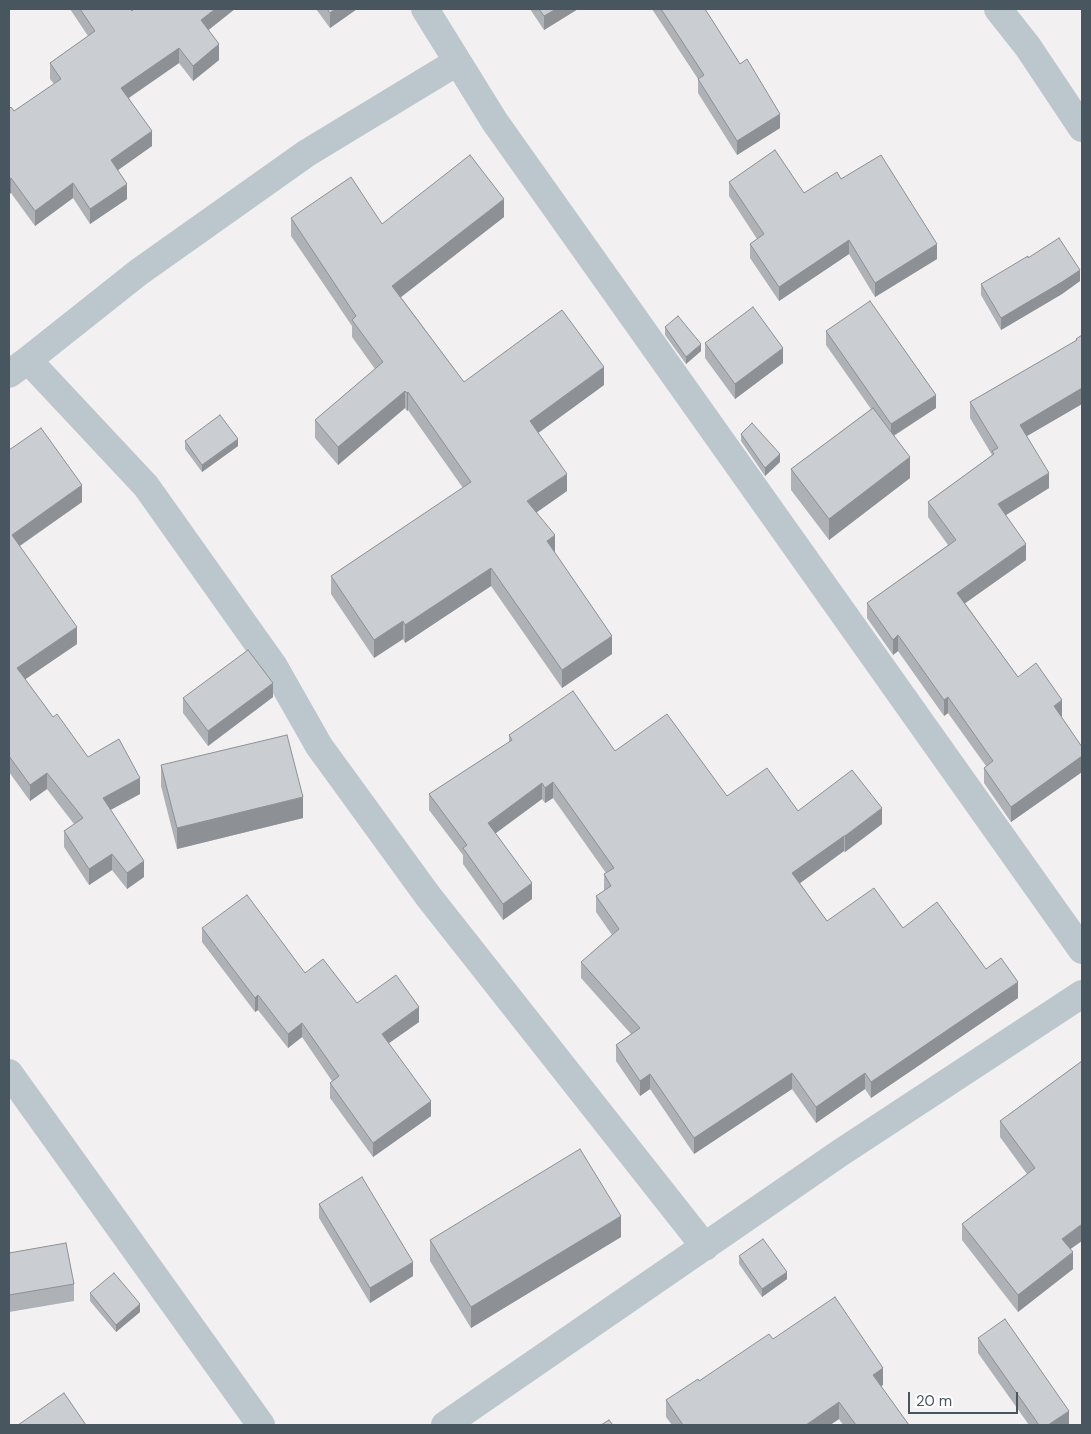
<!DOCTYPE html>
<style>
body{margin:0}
#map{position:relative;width:1091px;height:1434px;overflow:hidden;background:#f3f0f1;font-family:"DM Sans",sans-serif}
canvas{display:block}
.frame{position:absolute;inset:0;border:10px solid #48565f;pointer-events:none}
.scale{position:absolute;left:908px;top:1392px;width:110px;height:22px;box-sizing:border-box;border:2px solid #48565f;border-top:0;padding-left:6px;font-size:15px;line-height:18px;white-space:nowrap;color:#48565f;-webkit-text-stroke:4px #fff;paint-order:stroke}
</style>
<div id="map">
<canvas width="1091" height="1434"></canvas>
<div class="frame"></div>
<div class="scale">20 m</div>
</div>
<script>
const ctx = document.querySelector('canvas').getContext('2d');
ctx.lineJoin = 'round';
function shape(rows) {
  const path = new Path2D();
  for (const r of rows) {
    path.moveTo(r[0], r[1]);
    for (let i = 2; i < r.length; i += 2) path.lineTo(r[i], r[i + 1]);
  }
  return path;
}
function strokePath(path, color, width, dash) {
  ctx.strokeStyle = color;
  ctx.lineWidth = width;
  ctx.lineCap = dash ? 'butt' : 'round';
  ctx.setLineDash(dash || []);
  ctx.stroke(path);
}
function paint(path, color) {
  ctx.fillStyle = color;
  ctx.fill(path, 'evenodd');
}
strokePath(shape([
 [425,9,495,122,1082,950],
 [998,9,1028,47,1082,128],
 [28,360,146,486,273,665,319,746,428,896,705,1247],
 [9,374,28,360,139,272,307,153,457,62],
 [9,1073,261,1425],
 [445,1425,840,1153,1082,994]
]), '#bcc7cd', 28);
paint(shape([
 [70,9,131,9,132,11,208,30,219,60,193,81,179,63,129,98,152,146,118,170,127,199,90,224,73,198,35,226,11,193,9,194,9,109,14,111,54,84,50,79,50,63,88,36],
 [316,9,357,9,330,28],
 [530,9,578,9,544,30],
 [652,9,705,9,780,128,737,155,698,93,698,79],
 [841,179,937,259,875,297,849,254,779,301,750,258,750,244,757,239,729,196,729,182,804,193],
 [504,217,401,297,464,382,604,385,538,433,567,491,537,512,555,552,555,553,612,654,562,688,491,586,405,643,403,639,374,658,331,594,331,576,463,488,408,410,407,411,405,408,338,465,315,438,315,420,375,369,352,337,352,326,291,236,291,218,382,224],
 [1028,258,1080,281,1062,294,1001,330,981,295,981,284],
 [665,327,701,351,686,364,665,335],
 [826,331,936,408,894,436,910,478,829,540,791,490,791,469,871,409,826,345],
 [1082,335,1082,404,1027,436,1049,488,1006,515,1026,560,965,603,1018,677,1062,716,1061,717,1082,747,1082,772,1011,822,984,783,984,768,986,766,948,713,944,716,898,651,893,655,867,618,867,603,948,545,928,517,928,502,992,455,970,418,970,402,1076,341,1076,339],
 [705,343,783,363,735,399,705,358],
 [741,434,780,462,765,476,741,441],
 [185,441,238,446,202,472,185,449],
 [9,450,82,502,20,546,77,644,25,679,53,717,88,757,140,794,110,810,144,877,127,889,112,870,89,885,64,847,64,831,74,824,47,789,30,801,9,772],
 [273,697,208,746,183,713,183,698],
 [509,735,615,751,727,796,798,811,882,824,845,852,844,851,800,883,827,921,903,928,986,969,1018,998,871,1098,865,1089,816,1123,792,1089,694,1154,650,1089,640,1096,616,1061,616,1045,631,1034,581,978,581,962,612,935,596,912,596,896,604,891,604,874,606,873,553,798,545,803,542,799,495,833,532,899,503,920,463,864,463,855,429,810,429,794,509,742],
 [161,765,303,818,177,849,161,786],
 [202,928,305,973,357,1003,419,1022,389,1043,431,1116,373,1157,330,1098,330,1083,332,1081,302,1037,288,1048,258,1010,255,1012,202,942],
 [1082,1061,1070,1249,1073,1269,1018,1312,962,1240,962,1224,1027,1174,1000,1137,1000,1121],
 [319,1204,413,1276,370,1303,319,1218],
 [621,1237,471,1328,430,1261,430,1240],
 [9,1253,74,1284,74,1301,9,1312],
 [739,1256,787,1279,762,1297,739,1264],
 [90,1293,140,1312,116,1332,90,1301],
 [978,1338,1069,1425,1029,1425,978,1353],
 [773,1339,883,1385,881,1386,909,1425,843,1425,839,1419,830,1425,672,1425,666,1417,666,1400]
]), '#aeb1b5');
paint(shape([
 [215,9,235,9,201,36,201,20],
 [335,9,357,9,330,28,330,13],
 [556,9,578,9,544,30,544,16],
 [219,44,219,60,193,81,193,66],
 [179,48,179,63,121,103,121,88],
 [780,114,780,128,737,155,737,141],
 [152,131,152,146,111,175,111,160],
 [11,178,11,193,9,194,9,179],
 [73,183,73,198,35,226,35,211],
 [127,184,127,199,90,224,90,209],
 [504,199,504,217,392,304,392,286],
 [849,240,849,254,779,301,779,287],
 [937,244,937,259,875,297,875,283],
 [1080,270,1080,281,1062,294,1001,330,1001,318],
 [701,344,701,351,686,364,686,357],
 [783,348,783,363,735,399,735,384],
 [604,367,604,385,530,439,530,421],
 [1082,388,1082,404,1020,440,1020,425],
 [405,391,405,408,338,465,338,447],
 [408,392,408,410,407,411,407,393],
 [936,395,936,408,891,437,891,424],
 [238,439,238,446,202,472,202,465],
 [780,454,780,462,765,476,765,468],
 [910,457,910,478,829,540,829,519],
 [1049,473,1049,488,998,520,998,504],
 [567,474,567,491,527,519,527,501],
 [82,485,82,502,12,551,12,535],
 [555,535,555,552,547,559,547,541],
 [1026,544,1026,560,957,609,957,593],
 [491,568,491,586,405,643,405,625],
 [403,621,403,639,374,658,374,640],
 [77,627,77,644,17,685,17,668],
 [898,635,898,651,893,655,893,640],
 [612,636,612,654,562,688,562,670],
 [273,683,273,697,208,746,208,731],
 [948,697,948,713,944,716,944,700],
 [1062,700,1062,716,1054,722,1054,706],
 [1082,756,1082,772,1011,822,1011,807],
 [47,773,47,789,30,801,30,785],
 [140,778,140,794,103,814,103,798],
 [553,782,553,798,545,803,545,788],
 [542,783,542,799,488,839,488,823],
 [303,797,303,818,177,849,177,828],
 [882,808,882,824,845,852,845,836],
 [844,836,844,851,792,889,792,873],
 [112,854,112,870,89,885,89,869],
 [144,861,144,877,127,889,127,873],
 [532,883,532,899,503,920,503,904],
 [1018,982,1018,998,871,1098,871,1082],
 [258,995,258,1010,255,1012,255,998],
 [419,1007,419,1022,382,1048,382,1034],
 [302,1023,302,1037,288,1048,288,1034],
 [792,1073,792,1089,694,1154,694,1138],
 [865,1073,865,1089,816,1123,816,1107],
 [650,1074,650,1089,640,1096,640,1081],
 [431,1101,431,1116,373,1157,373,1143],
 [621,1216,621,1237,471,1328,471,1307],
 [1082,1224,1082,1241,1062,1255,1062,1239],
 [1073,1252,1073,1269,1018,1312,1018,1295],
 [413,1262,413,1276,370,1303,370,1288],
 [787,1272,787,1279,762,1297,762,1289],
 [140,1304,140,1312,116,1332,116,1325],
 [883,1368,883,1385,873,1392,873,1375],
 [839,1402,839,1419,830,1425,806,1425],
 [1069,1411,1069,1425,1048,1425]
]), '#8d9094');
const building = shape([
 [80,9,131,9,132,11,134,9,215,9,201,20,219,44,193,66,179,48,121,88,152,131,111,160,127,184,90,209,73,183,35,211,11,178,9,179,9,109,11,107,14,111,61,79,50,63,95,31,80,9],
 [327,9,335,9,330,13,327,9],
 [539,9,556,9,544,16,539,9],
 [661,9,705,9,740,64,747,59,780,114,737,141,698,79,704,75,661,9],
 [775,150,804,193,837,172,841,179,881,155,937,244,875,283,849,240,779,287,750,244,764,234,729,182,775,150],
 [470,155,504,199,392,286,464,382,562,310,604,367,530,421,567,474,527,501,555,535,547,541,612,636,562,670,491,568,405,625,403,621,374,640,331,576,471,482,408,392,407,393,405,391,338,447,315,420,383,362,352,320,356,316,291,218,351,177,382,224,470,155],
 [1059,238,1080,270,1062,282,1001,318,981,284,1028,256,1028,258,1059,238],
 [870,301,936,395,891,424,826,331,870,301],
 [753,307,783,348,735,384,705,343,753,307],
 [678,316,701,344,686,357,665,327,678,316],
 [1082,335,1082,388,1020,425,1049,473,998,504,1026,544,957,593,1018,677,1036,663,1062,700,1054,706,1082,747,1082,756,1011,807,984,768,993,761,948,697,944,700,898,635,893,640,867,603,956,540,928,502,994,454,992,451,998,448,970,402,1077,340,1076,339,1082,335],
 [873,408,910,457,829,519,791,469,873,408],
 [220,415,238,439,202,465,185,441,220,415],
 [752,423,780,454,765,468,741,434,752,423],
 [41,428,82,485,12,535,77,627,17,668,53,717,57,714,88,757,119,739,140,778,103,798,144,861,127,873,112,854,89,869,64,831,83,818,47,773,30,785,9,756,9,450,41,428],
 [248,650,273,683,208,731,183,698,248,650],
 [573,691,615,751,667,714,727,796,767,768,798,811,852,770,882,808,845,836,844,836,792,873,827,921,874,888,903,928,937,902,986,969,1001,958,1018,982,871,1082,865,1073,816,1107,792,1073,694,1138,650,1074,640,1081,616,1045,640,1028,581,962,619,929,596,896,611,886,604,874,614,868,553,782,545,788,542,783,488,823,532,883,503,904,463,848,467,845,429,794,512,740,509,735,573,691],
 [287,735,303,797,177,828,161,765,287,735],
 [247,895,305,973,323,959,357,1003,396,975,419,1007,382,1034,431,1101,373,1143,330,1083,339,1076,302,1023,288,1034,258,995,255,998,202,928,247,895],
 [1082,1061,1082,1224,1062,1239,1073,1252,1018,1295,962,1224,1035,1168,1000,1121,1082,1061],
 [580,1149,621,1216,471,1307,430,1240,580,1149],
 [362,1177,413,1262,370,1288,319,1204,362,1177],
 [763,1239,787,1272,762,1289,739,1256,763,1239],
 [66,1243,74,1284,9,1295,9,1253,66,1243],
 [114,1273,140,1304,116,1325,90,1293,114,1273],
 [835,1297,883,1368,873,1375,909,1425,856,1425,839,1402,806,1425,683,1425,666,1400,698,1379,699,1381,769,1334,773,1339,835,1297],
 [1005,1319,1069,1411,1048,1425,1039,1425,978,1338,1005,1319],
 [64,1393,86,1425,18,1425,64,1393],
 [609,1420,613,1425,601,1425,609,1420]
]);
paint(building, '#caced3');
strokePath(building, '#8d9094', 1);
</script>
